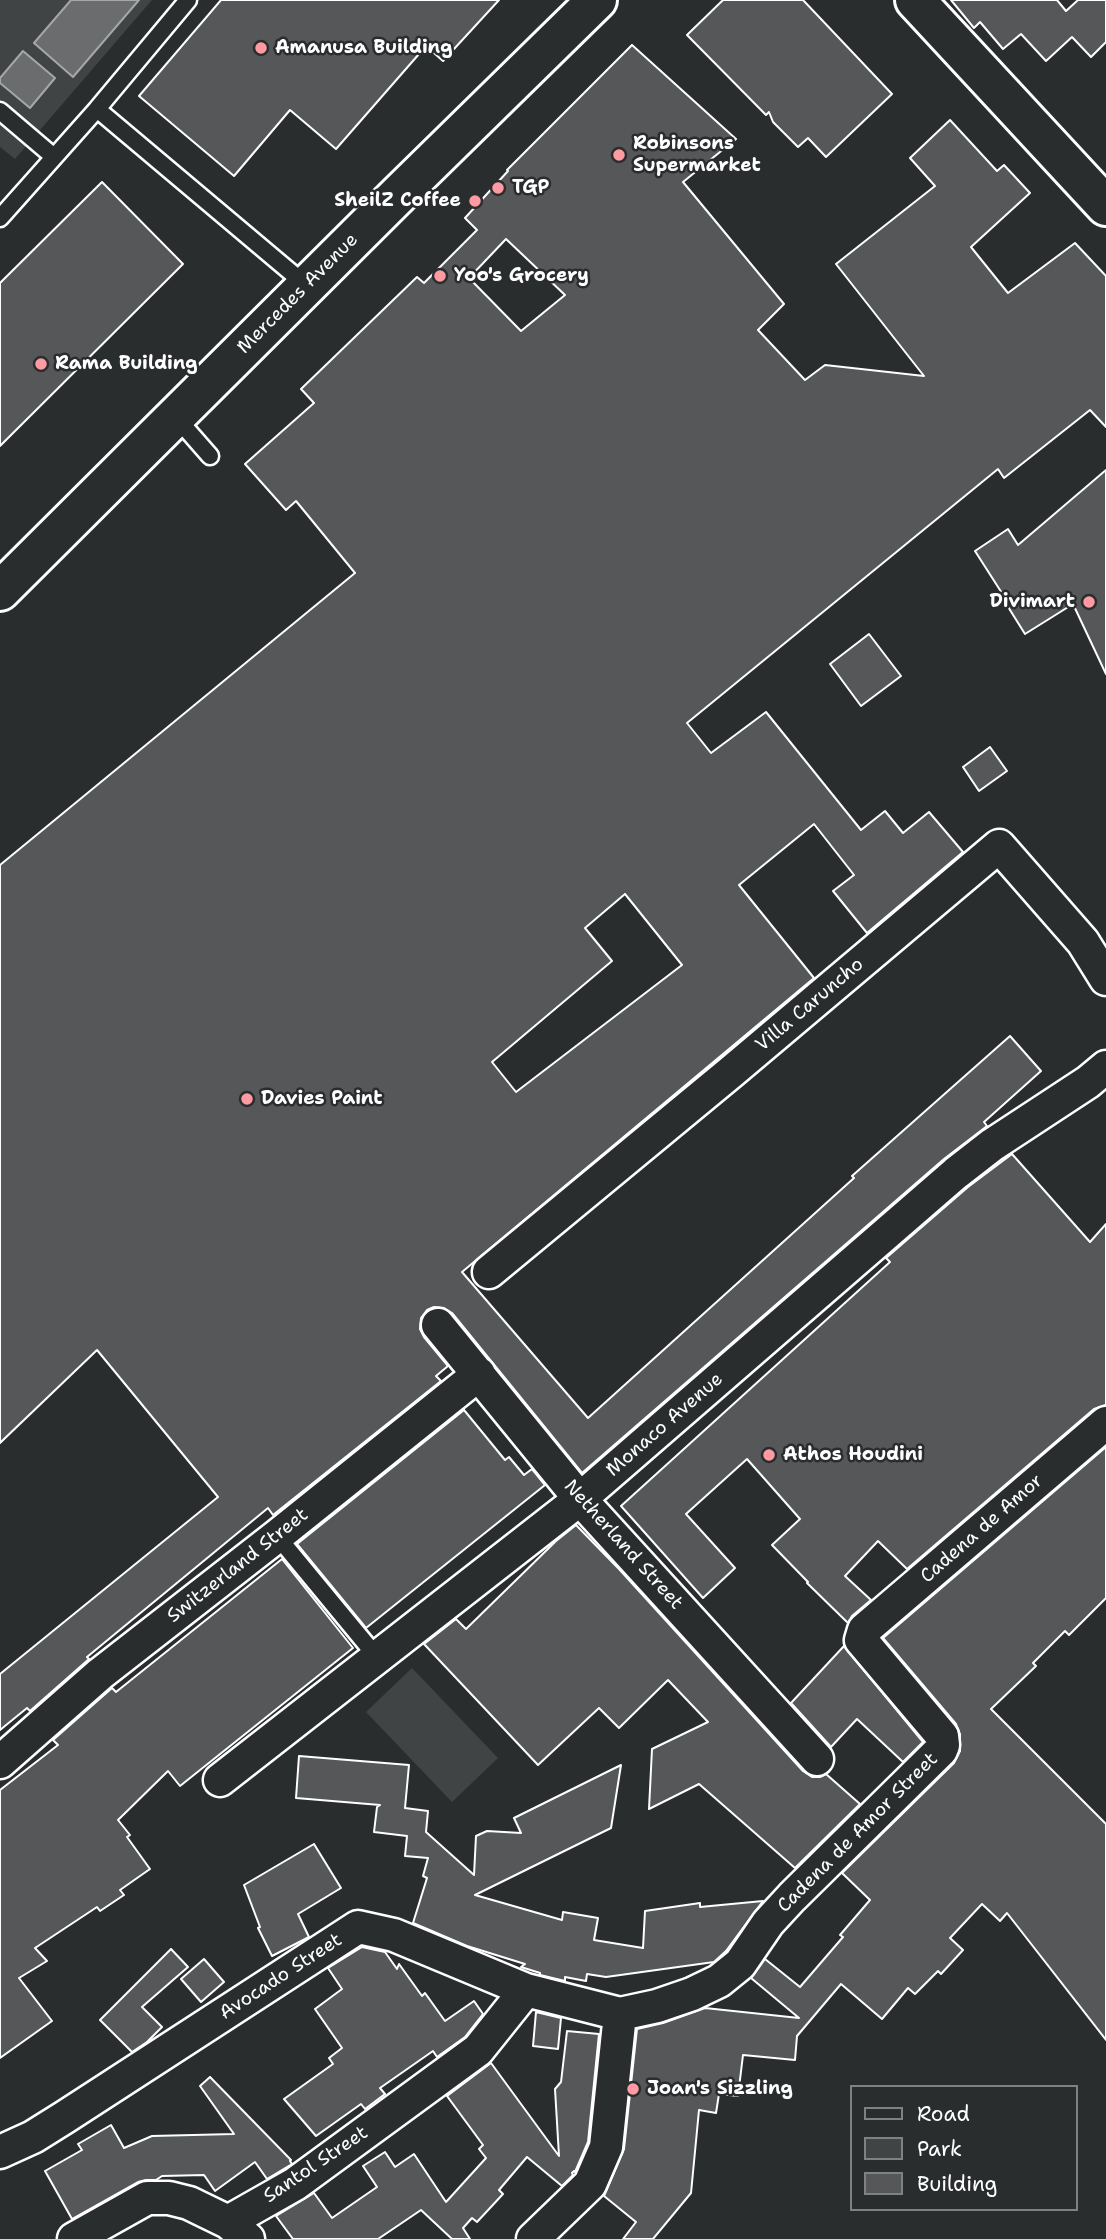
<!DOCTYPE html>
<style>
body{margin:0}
#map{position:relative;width:1106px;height:2239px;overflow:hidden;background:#2a2d2e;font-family:"Shantell Sans",sans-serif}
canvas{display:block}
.legend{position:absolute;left:850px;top:2085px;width:228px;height:126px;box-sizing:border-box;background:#2a2d2e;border:2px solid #7f8182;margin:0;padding:9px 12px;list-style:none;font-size:21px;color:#fff}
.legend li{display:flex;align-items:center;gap:14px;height:35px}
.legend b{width:35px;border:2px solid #7f8182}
</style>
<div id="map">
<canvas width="1106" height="2239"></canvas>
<ul class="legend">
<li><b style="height:9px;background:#2a2d2e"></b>Road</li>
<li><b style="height:19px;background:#414445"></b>Park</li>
<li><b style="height:19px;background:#555758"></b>Building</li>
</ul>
</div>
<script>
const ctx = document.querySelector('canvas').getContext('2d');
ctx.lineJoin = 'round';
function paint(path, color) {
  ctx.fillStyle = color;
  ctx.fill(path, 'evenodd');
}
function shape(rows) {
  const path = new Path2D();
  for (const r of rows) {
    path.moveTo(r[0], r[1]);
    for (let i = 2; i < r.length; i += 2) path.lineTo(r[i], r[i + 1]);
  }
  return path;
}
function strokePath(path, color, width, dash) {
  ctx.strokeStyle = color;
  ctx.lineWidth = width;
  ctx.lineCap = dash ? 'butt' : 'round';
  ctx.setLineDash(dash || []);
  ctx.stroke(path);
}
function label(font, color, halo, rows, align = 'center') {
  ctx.font = font + ' "Shantell Sans",sans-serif';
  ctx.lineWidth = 5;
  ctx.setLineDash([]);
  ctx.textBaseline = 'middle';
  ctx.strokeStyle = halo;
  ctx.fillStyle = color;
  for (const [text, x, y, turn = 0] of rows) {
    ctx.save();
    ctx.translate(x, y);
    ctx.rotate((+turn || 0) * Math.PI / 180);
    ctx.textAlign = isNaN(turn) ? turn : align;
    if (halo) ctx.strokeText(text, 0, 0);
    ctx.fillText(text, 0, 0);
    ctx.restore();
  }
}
paint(shape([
 [0,0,152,0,15,159,0,147],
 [412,1668,498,1758,452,1802,366,1712]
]), '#414445');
const water = shape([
 [71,0,139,0,73,77,34,43,71,0],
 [23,51,55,78,30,108,0,83,0,78,23,51]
]);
paint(water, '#6a6c6d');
strokePath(water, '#a6a7a7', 2);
const building = shape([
 [221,0,499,0,443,61,426,46,336,149,290,110,234,176,139,96,221,0],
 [723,0,803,0,892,94,826,157,808,138,798,147,773,122,769,112,766,115,687,35,723,0],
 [951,0,1057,0,1066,11,1078,0,1106,0,1106,42,1091,57,1072,37,1046,61,1021,34,1003,49,980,22,974,28,951,0],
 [632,45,736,139,683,182,784,304,758,330,805,380,825,365,924,376,836,264,935,186,910,158,950,120,997,171,1004,165,1030,193,971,247,1008,293,1075,243,1106,276,1106,427,1090,410,1004,478,998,469,687,723,711,753,766,712,861,830,885,811,903,833,929,812,963,852,867,933,833,891,854,875,814,824,739,885,814,978,462,1272,588,1418,854,1178,852,1176,1010,1036,1041,1071,984,1122,987,1126,944,1159,582,1473,452,1313,444,1308,434,1307,427,1310,421,1318,420,1329,424,1337,448,1366,436,1376,441,1381,273,1515,268,1508,87,1657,89,1659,30,1711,27,1708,0,1730,0,1674,218,1497,97,1350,0,1443,0,865,355,573,296,501,286,510,245,464,314,403,301,389,417,277,424,283,477,230,465,218,508,171,507,170,632,45],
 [506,239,565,295,521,331,469,278,506,239],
 [625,894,682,965,516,1092,492,1062,612,961,585,928,625,894],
 [102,182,183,264,0,446,0,283,102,182],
 [1106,470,1106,674,1073,604,1025,634,1005,602,1007,601,975,551,1008,529,1018,545,1106,470],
 [869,634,901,676,861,706,830,664,869,634],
 [990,747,1007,771,979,791,963,767,990,747],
 [1012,1154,1090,1242,1106,1224,1106,1405,1094,1409,907,1569,878,1541,845,1576,871,1600,852,1616,848,1623,807,1583,808,1582,772,1545,800,1519,747,1459,686,1514,735,1568,703,1598,621,1506,890,1262,886,1258,968,1187,1012,1154],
 [464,1410,505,1460,509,1457,524,1475,532,1469,545,1485,366,1628,297,1544,464,1410],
 [1106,1447,1106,1598,1069,1635,1065,1631,1033,1663,1036,1666,991,1709,1106,1824,1106,2040,1007,1913,1000,1921,982,1904,950,1938,963,1950,941,1974,938,1971,915,1994,908,1988,882,2019,841,1984,797,2036,795,2060,743,2055,738,2096,719,2094,716,2113,699,2110,691,2193,653,2239,623,2239,636,2222,604,2196,624,2149,637,2029,663,2023,705,2008,799,2018,751,1978,765,1959,800,1987,843,1937,840,1935,870,1900,842,1873,954,1763,960,1751,960,1734,956,1724,883,1638,1106,1447],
 [576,1525,619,1569,803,1771,812,1777,820,1777,826,1774,860,1804,795,1868,699,1784,649,1809,652,1749,708,1722,668,1680,619,1728,599,1708,538,1765,424,1644,456,1619,466,1629,556,1541,576,1525],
 [282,1559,353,1648,180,1786,168,1771,118,1820,130,1835,127,1837,150,1869,120,1890,124,1895,100,1911,97,1907,35,1948,47,1961,19,1978,52,2021,0,2058,0,1790,58,1745,53,1740,112,1688,116,1692,282,1559],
 [844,1646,923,1742,903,1762,857,1719,831,1747,791,1703,844,1646],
 [299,1756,409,1765,405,1808,428,1811,426,1832,474,1875,476,1836,487,1831,521,1833,514,1818,621,1765,611,1828,475,1895,562,1920,563,1912,598,1918,594,1940,643,1948,645,1911,700,1903,700,1907,763,1901,726,1951,714,1962,606,1977,587,1974,586,1981,565,1977,565,1981,540,1975,540,1973,521,1967,525,1964,467,1946,413,1923,427,1878,423,1876,428,1858,405,1856,407,1836,374,1832,377,1807,380,1805,296,1798,299,1756],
 [314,1844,341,1888,298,1914,309,1937,272,1956,258,1928,260,1927,244,1885,314,1844],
 [362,1947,385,1952,397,1969,399,1964,422,1996,425,1993,445,2021,474,2001,483,2014,465,2037,437,2057,433,2051,380,2088,385,2094,365,2109,361,2104,316,2136,284,2099,333,2064,329,2058,342,2048,315,2009,342,1989,328,1968,362,1947],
 [171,1949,188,1967,142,2007,162,2027,147,2042,132,2052,100,2020,171,1949],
 [204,1959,224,1982,201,2002,181,1979,204,1959],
 [536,2012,561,2018,558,2049,533,2046,536,2012],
 [567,2031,599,2034,588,2142,575,2172,574,2171,572,2173,573,2175,562,2186,527,2157,499,2190,503,2194,477,2222,472,2218,463,2228,470,2239,452,2239,421,2210,378,2239,293,2239,276,2216,314,2193,332,2218,377,2187,363,2166,385,2152,395,2167,414,2154,446,2202,486,2158,479,2149,483,2145,447,2096,491,2063,559,2156,555,2089,561,2082,567,2031],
 [210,2077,291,2160,290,2161,292,2164,267,2179,255,2162,215,2191,204,2175,162,2176,156,2180,146,2180,138,2182,72,2219,45,2171,82,2150,78,2144,111,2125,124,2148,152,2136,234,2134,200,2086,210,2077]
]);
paint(building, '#555758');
strokePath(building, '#fff', 2);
const lane = shape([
 [97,109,306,285],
 [0,111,54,157],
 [0,218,97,109,188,0],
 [175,416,210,456],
 [277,1536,376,1656]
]);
const street = shape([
 [489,1272,731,1072,999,846,1083,942,1106,979],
 [438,1325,580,1499,817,1759],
 [0,1762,100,1674,277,1536,479,1374],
 [220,1780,580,1499,956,1173,992,1145,1088,1082,1106,1067],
 [0,2152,33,2137,65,2117,358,1927,394,1935,526,1990,620,2014,657,2006,692,1994,719,1981,740,1964,768,1923,792,1897,941,1750,943,1745,942,1736,861,1640,864,1630,1106,1423],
 [228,2222,295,2184,478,2050,526,1990],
 [74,2239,147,2198,169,2198,189,2203,228,2222,248,2239],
 [533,2239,590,2184,606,2147,620,2014]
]);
const secondary = shape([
 [915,0,1106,206],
 [0,591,399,194,597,0]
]);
strokePath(lane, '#fff', 21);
strokePath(street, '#fff', 37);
strokePath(secondary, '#fff', 44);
strokePath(lane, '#2a2d2e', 16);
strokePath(street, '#2a2d2e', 32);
strokePath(secondary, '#2a2d2e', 38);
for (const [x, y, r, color] of [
 [261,48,7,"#ff9aa2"],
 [619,155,7,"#ff9aa2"],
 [498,188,7,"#ff9aa2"],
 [475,201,7,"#ff9aa2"],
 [440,276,7,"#ff9aa2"],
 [41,364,7,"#ff9aa2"],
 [1089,602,7,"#ff9aa2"],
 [247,1099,7,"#ff9aa2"],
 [769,1455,7,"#ff9aa2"],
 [633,2089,7,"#ff9aa2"]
]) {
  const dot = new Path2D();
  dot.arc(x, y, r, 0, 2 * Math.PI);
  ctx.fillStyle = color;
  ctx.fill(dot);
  strokePath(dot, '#2a2d2e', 2.5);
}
label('bold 19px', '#fff', '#2a2d2e', [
 ["Amanusa Building",275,48],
 ["Robinsons",633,144],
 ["Supermarket",633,166],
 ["TGP",512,188],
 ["SheilZ Coffee",461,201,"right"],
 ["Yoo's Grocery",454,276],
 ["Rama Building",55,364],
 ["Divimart",1075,602,"right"],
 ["Davies Paint",261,1099],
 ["Athos Houdini",783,1455],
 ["Joan's Sizzling",647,2089]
], 'left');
label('19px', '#fff', '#2a2d2e', [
 ["Mercedes Avenue",298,294,-45],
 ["Villa Caruncho",810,1005,-40],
 ["Monaco Avenue",665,1425,-41],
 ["Cadena de Amor",982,1529,-41],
 ["Netherland Street",623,1545,48],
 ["Switzerland Street",238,1566,-38],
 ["Cadena de Amor Street",858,1833,-45],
 ["Avocado Street",281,1977,-33],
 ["Santol Street",316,2165,-34]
]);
</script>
